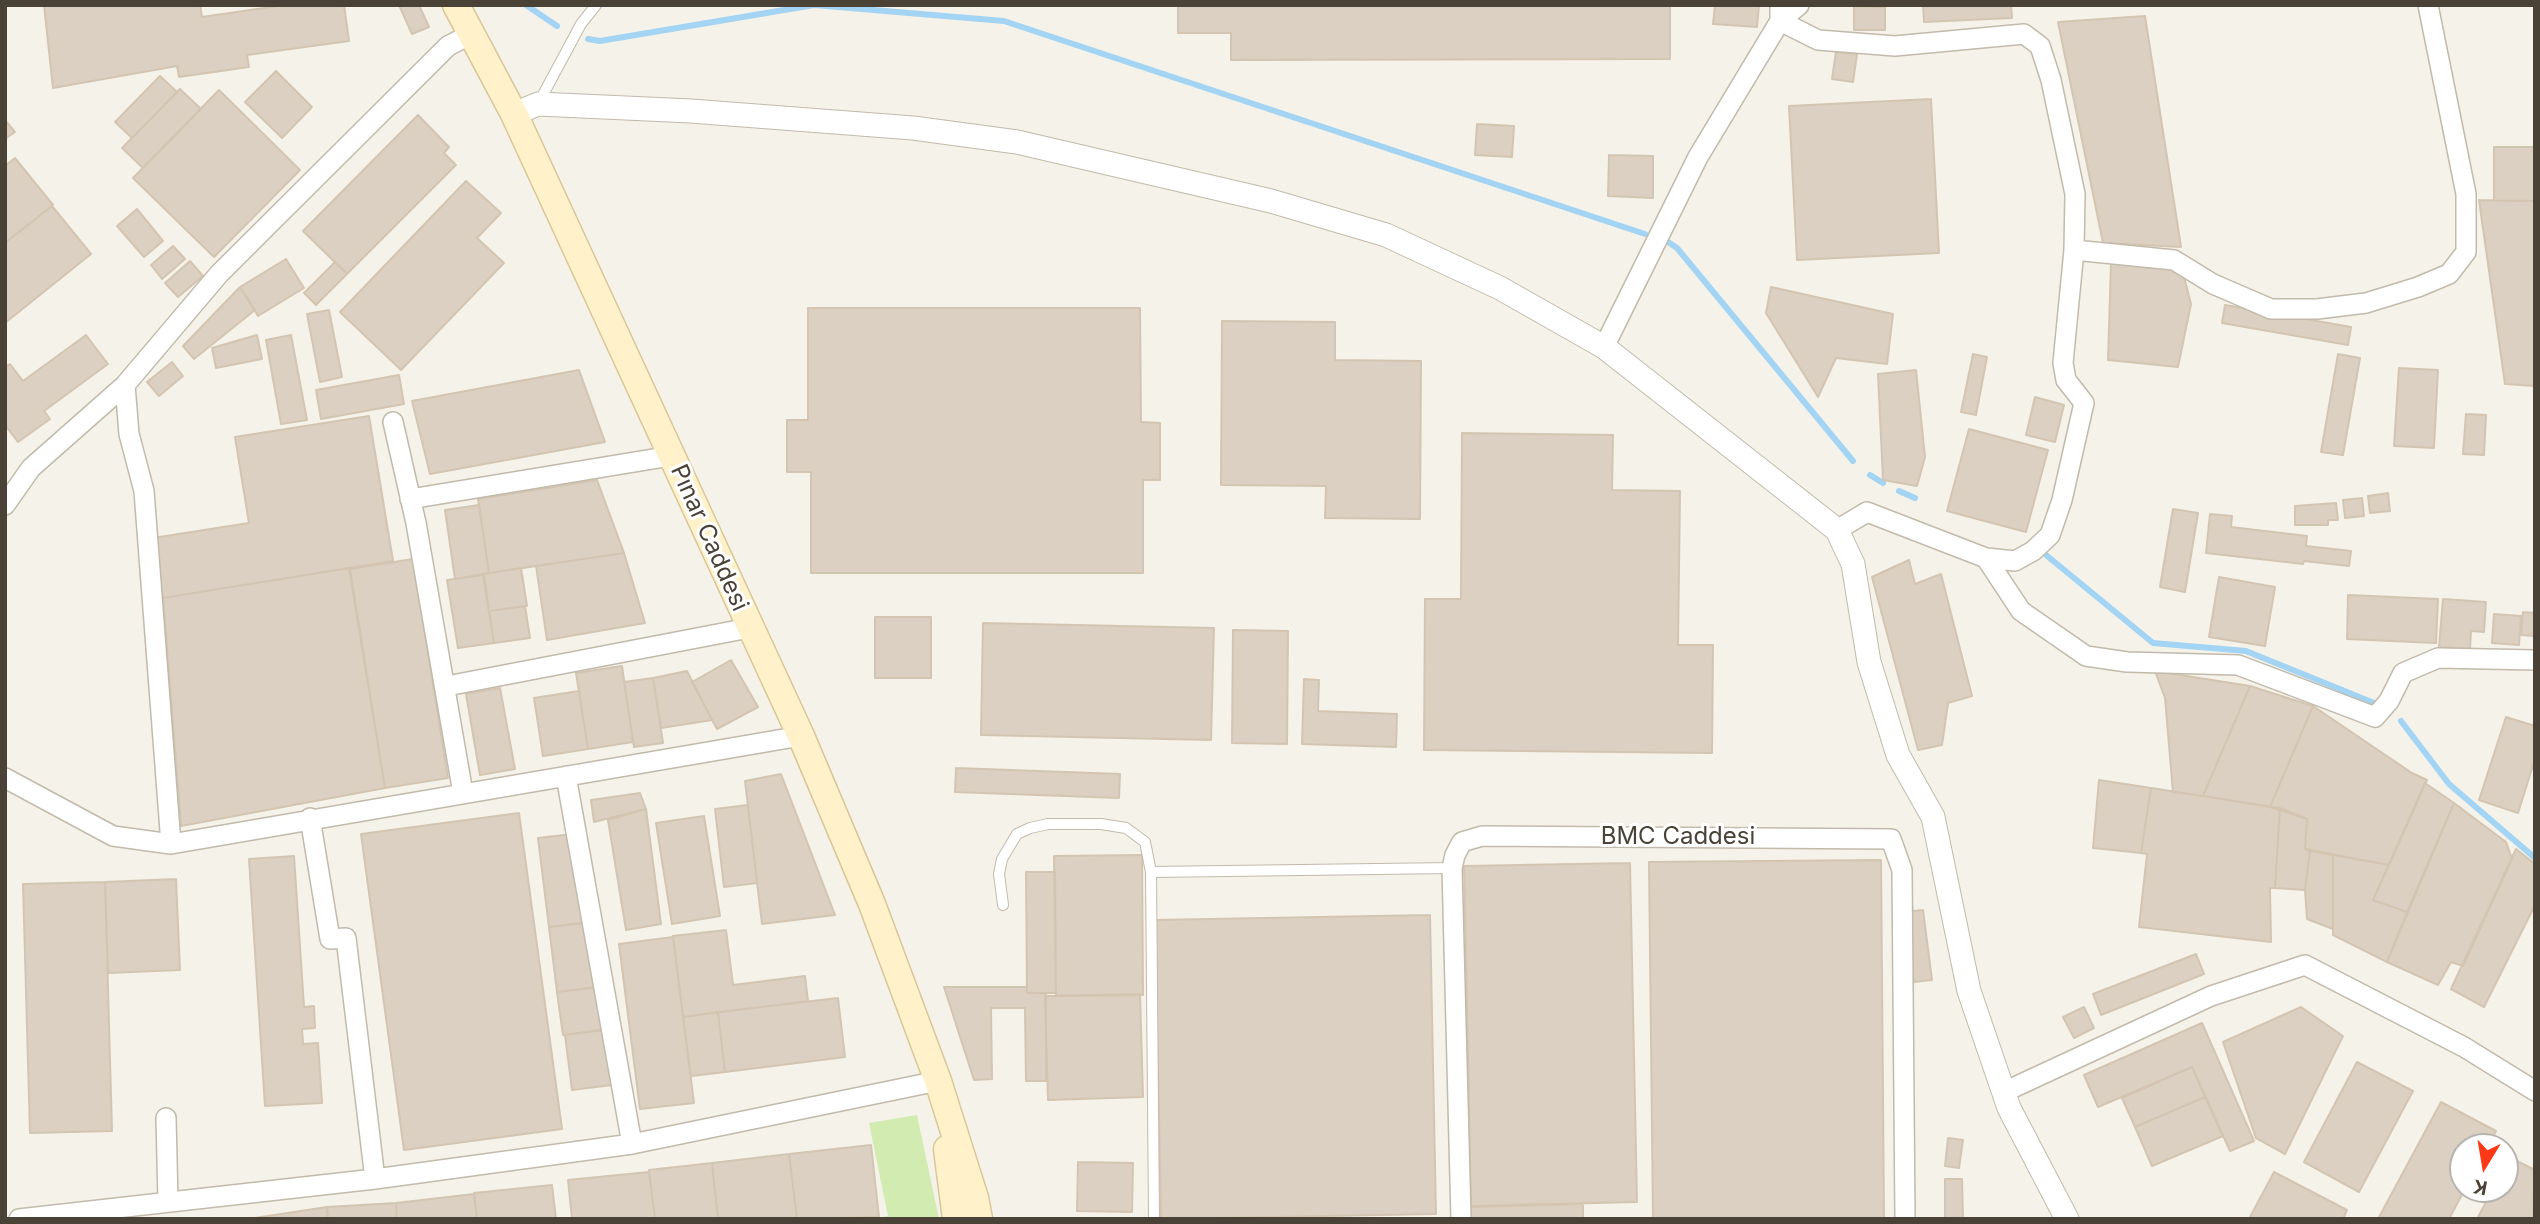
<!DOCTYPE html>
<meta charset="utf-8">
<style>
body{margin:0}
#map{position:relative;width:2540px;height:1224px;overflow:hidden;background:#f5f2e9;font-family:Inter,sans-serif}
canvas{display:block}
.frame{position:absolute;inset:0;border:7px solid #4a4237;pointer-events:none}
.north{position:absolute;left:2449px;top:1133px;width:70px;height:70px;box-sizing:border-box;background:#fff;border:2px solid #b7b3af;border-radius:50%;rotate:191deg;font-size:19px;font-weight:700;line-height:28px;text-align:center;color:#4a4237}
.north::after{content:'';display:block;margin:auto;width:24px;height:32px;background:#ff3817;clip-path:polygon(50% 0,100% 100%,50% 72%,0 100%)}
</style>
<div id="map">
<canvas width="2540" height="1224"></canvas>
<div class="frame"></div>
<div class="north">K</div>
</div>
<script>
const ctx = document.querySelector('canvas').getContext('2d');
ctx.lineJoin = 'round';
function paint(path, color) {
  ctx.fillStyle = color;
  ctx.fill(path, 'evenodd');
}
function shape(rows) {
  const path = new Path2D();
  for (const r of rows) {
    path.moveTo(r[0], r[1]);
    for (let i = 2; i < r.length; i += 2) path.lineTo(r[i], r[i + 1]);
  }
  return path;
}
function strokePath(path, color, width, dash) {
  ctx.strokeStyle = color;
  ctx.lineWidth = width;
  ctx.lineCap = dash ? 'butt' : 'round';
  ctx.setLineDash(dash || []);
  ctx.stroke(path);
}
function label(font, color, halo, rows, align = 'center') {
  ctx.font = font + ' Inter,sans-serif';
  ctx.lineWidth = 6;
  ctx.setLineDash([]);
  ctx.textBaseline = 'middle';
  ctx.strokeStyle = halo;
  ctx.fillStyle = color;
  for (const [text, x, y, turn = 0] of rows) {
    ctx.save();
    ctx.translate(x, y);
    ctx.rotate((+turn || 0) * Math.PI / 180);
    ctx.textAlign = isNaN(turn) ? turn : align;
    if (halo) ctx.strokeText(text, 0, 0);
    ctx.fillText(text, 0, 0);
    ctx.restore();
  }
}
paint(shape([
 [917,1115,939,1219,873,1219,888,1216,869,1123]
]), '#d1ebb1');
strokePath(shape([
 [526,5,557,26],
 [588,39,600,41,814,5,1004,21,1645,234],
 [1668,242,1677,248,1853,461],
 [1870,475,1883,483],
 [1899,491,1915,498],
 [2046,555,2153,643,2246,651,2379,705],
 [2401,721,2449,784,2535,858]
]), '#a3d4f4', 6);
const building = shape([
 [44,5,200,5,202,17,285,5,344,5,349,41,247,55,249,67,179,77,177,66,53,88,44,5],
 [399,5,419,5,429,27,412,34,399,5],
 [1178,5,1670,5,1670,59,1231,60,1231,33,1178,33,1178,5],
 [1715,5,1759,5,1757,27,1713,24,1715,5],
 [1923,5,2011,5,2012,18,1924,22,1923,5],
 [1854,6,1885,7,1885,30,1854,30,1854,6],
 [2145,16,2181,247,2103,243,2058,22,2145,16],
 [1836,52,1857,54,1853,82,1832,79,1836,52],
 [276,71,312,107,282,138,245,102,276,71],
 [160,76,177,92,132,138,115,122,160,76],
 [180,89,201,109,143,168,122,148,180,89],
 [219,90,300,170,214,257,133,178,219,90],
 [1931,99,1939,253,1797,260,1789,106,1931,99],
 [418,115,449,147,444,153,456,165,347,274,303,231,418,115],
 [5,120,15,132,5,139,5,120],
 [1477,124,1514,126,1512,157,1475,155,1477,124],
 [2494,147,2535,147,2535,201,2494,201,2494,147],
 [1609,155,1653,156,1653,198,1608,196,1609,155],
 [15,158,53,205,5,243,5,166,15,158],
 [466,181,501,213,477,238,504,263,401,370,340,312,466,181],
 [2479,200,2535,201,2535,386,2505,384,2479,200],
 [52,206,91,254,5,323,5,243,52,206],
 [137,209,163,241,144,257,117,226,137,209],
 [173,246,185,259,162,279,151,265,173,246],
 [286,259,304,288,258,316,240,287,286,259],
 [190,261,203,276,178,297,165,283,190,261],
 [335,262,347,274,316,305,304,293,335,262],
 [2111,263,2182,269,2191,304,2178,367,2108,360,2111,263],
 [240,287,255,310,194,359,183,346,240,287],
 [1771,287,1893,314,1887,364,1836,358,1818,397,1766,313,1771,287],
 [2225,305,2351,327,2348,345,2222,323,2225,305],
 [808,308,1140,308,1141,422,1160,423,1160,480,1143,480,1143,573,811,573,811,472,787,472,787,420,808,420,808,308],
 [329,310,342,377,320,382,307,314,329,310],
 [1222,321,1335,322,1335,360,1421,361,1420,519,1325,518,1326,486,1221,485,1222,321],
 [86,335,108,364,44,411,50,419,18,442,5,425,5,367,10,364,23,381,86,335],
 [257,335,262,359,216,368,212,348,257,335],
 [291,335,307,420,281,424,266,340,291,335],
 [1973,354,1987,357,1976,415,1961,412,1973,354],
 [2338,354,2360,358,2343,455,2321,452,2338,354],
 [172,362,183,376,159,396,147,382,172,362],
 [2399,368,2438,370,2434,448,2394,446,2399,368],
 [579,370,605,442,430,474,412,401,579,370],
 [1916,370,1925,457,1917,486,1883,480,1878,374,1916,370],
 [399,375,404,404,321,419,316,390,399,375],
 [2035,397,2064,405,2055,442,2026,435,2035,397],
 [2466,414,2486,415,2484,455,2463,454,2466,414],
 [369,416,393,561,163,598,153,538,249,523,235,437,369,416],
 [1969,429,2048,450,2026,532,1947,511,1969,429],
 [1462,433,1613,435,1612,490,1680,491,1678,645,1713,645,1712,753,1424,750,1425,599,1461,599,1462,433],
 [597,480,624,553,489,573,478,499,597,480],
 [2388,493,2390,511,2370,513,2368,496,2388,493],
 [2362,498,2364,516,2345,518,2343,500,2362,498],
 [2336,503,2338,520,2328,520,2328,525,2295,525,2295,506,2336,503],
 [479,505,489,573,455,579,445,510,479,505],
 [2173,509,2198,513,2185,592,2160,587,2173,509],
 [2210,514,2232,516,2231,527,2307,536,2306,546,2351,551,2349,566,2304,561,2303,564,2206,553,2210,514],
 [624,553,645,623,547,640,536,566,624,553],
 [413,559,448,778,385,788,350,569,413,559],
 [1909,560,1915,584,1941,574,1972,696,1948,703,1942,745,1918,750,1872,577,1909,560],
 [349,568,385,788,181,826,163,598,349,568],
 [521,568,527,606,489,611,484,574,521,568],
 [483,575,494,643,458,648,447,580,483,575],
 [2219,577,2275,587,2265,646,2209,637,2219,577],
 [2348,595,2438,599,2436,643,2347,639,2348,595],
 [2443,599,2486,602,2484,632,2471,631,2470,649,2439,647,2443,599],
 [525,606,530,638,494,643,489,611,525,606],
 [2523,612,2535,613,2535,636,2521,635,2523,612],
 [2494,614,2521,616,2519,645,2492,643,2494,614],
 [875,617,931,617,931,678,875,678,875,617],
 [983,623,1214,628,1211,740,981,735,983,623],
 [1233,630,1288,631,1287,744,1232,743,1233,630],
 [731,660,758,707,717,729,692,682,731,660],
 [622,666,633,742,588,749,576,673,622,666],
 [687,671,712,720,661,728,653,678,687,671],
 [2155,671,2250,686,2203,796,2173,792,2165,698,2155,671],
 [653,678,663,743,634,747,624,682,653,678],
 [1304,679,1319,680,1318,711,1397,714,1396,747,1302,744,1304,679],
 [2250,686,2313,706,2270,807,2203,796,2250,686],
 [500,688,515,769,480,775,466,694,500,688],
 [579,691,588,749,543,756,534,698,579,691],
 [2313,706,2412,773,2427,780,2389,865,2305,849,2307,819,2270,807,2313,706],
 [2506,717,2535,726,2535,759,2518,813,2479,800,2506,717],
 [956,768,1120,774,1119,798,955,792,956,768],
 [781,774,835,915,762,924,745,781,781,774],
 [2099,780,2151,788,2141,853,2093,848,2099,780],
 [2425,783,2454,803,2407,912,2373,900,2425,783],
 [2151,788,2280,808,2275,888,2270,888,2271,942,2139,927,2147,854,2141,853,2151,788],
 [640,793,646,809,594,822,591,800,640,793],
 [2454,803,2506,842,2512,859,2463,966,2451,962,2438,985,2387,962,2454,803],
 [748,805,757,883,724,887,715,809,748,805],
 [2280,808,2307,819,2305,849,2310,851,2305,890,2275,888,2280,808],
 [646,809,661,924,626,930,608,820,646,809],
 [519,813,562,1129,404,1150,361,834,519,813],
 [704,816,720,916,672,924,656,823,704,816],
 [573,834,584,923,549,927,538,838,573,834],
 [2516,849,2535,864,2535,905,2484,1007,2451,989,2516,849],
 [2310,851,2333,855,2333,929,2307,919,2305,890,2310,851],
 [1142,855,1143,995,1056,996,1054,856,1142,855],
 [2333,855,2389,865,2373,900,2407,912,2387,962,2333,935,2333,855],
 [294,856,304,1007,314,1006,315,1028,302,1029,303,1044,318,1043,322,1103,265,1106,249,859,294,856],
 [1881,860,1884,1219,1653,1219,1649,862,1881,860],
 [1630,863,1637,1202,1471,1206,1464,866,1630,863],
 [1026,872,1055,872,1056,993,1027,993,1026,872],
 [176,879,180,970,108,973,105,882,176,879],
 [105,882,112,1131,30,1133,23,884,105,882],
 [1923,910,1932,980,1914,982,1905,912,1923,910],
 [1430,915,1436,1214,1161,1219,1155,920,1430,915],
 [588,922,596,987,557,992,549,927,588,922],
 [726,930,733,985,805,976,808,1001,683,1017,673,936,726,930],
 [673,937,694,1103,640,1109,619,944,673,937],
 [2196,954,2204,974,2101,1015,2093,994,2196,954],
 [600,987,605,1030,563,1035,557,992,600,987],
 [944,987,1027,987,1027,993,1046,993,1046,1081,1026,1081,1025,1008,991,1008,992,1079,974,1080,944,987],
 [1140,994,1143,1097,1048,1100,1045,996,1140,994],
 [838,998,845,1057,725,1072,718,1012,838,998],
 [2084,1007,2094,1028,2074,1038,2063,1017,2084,1007],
 [2301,1007,2343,1036,2285,1154,2256,1138,2223,1042,2301,1007],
 [718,1012,725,1072,691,1076,683,1017,718,1012],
 [2202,1023,2254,1141,2230,1151,2192,1067,2098,1107,2084,1075,2202,1023],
 [605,1029,612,1085,572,1090,565,1035,605,1029],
 [2357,1062,2413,1091,2359,1192,2304,1162,2357,1062],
 [2192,1067,2205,1097,2135,1127,2122,1098,2192,1067],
 [2205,1097,2223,1136,2152,1166,2135,1127,2205,1097],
 [2441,1102,2496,1131,2488,1147,2463,1147,2465,1189,2449,1219,2378,1219,2441,1102],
 [1948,1138,1963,1140,1959,1168,1945,1166,1948,1138],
 [871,1145,879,1217,797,1219,789,1154,871,1145],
 [789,1154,797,1219,718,1219,712,1163,789,1154],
 [2509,1157,2535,1170,2533,1219,2477,1219,2493,1189,2505,1189,2505,1165,2509,1157],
 [1078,1162,1133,1163,1132,1212,1077,1211,1078,1162],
 [712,1163,718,1219,655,1219,649,1170,712,1163],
 [649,1172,655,1219,572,1219,568,1180,649,1172],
 [2274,1172,2347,1210,2343,1219,2249,1219,2274,1172],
 [1945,1179,1962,1179,1963,1219,1945,1219,1945,1179],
 [552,1185,556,1219,477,1219,474,1193,552,1185],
 [474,1194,477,1219,397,1219,396,1203,474,1194],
 [396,1203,397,1219,328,1219,327,1207,396,1203],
 [1583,1204,1583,1219,1469,1219,1469,1207,1583,1204],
 [327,1207,328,1219,248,1219,327,1207]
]);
paint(building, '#dbd0c1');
strokePath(building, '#d3c5b1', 2);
const service = shape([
 [538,104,581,24,596,5],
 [1151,872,1452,868],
 [1003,905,999,874,1002,859,1017,834,1030,828,1048,824,1101,824,1126,828,1145,842,1151,872,1154,1219]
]);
const minor = shape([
 [1799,5,1780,21,1818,40,1895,46,2024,34,2040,46,2051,80,2075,194,2074,250,2174,260,2213,284,2271,309,2317,309,2366,303,2418,287,2449,274,2466,252,2466,194,2428,5],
 [1604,347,1698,157,1780,21,1780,8],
 [125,385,129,434,144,491,171,844,801,736],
 [393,422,416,523,463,793],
 [410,499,671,456],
 [5,505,31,468,125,385,219,274,448,46,471,34],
 [1837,530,1867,512,1986,558,2021,611,2086,656,2127,662,2238,665,2375,717,2389,701,2403,673,2438,658,2535,660],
 [1986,558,2015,561,2033,551,2050,535,2062,500,2084,403,2066,380,2063,363,2074,250],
 [447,686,749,628],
 [566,776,632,1144],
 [5,778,113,836,171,844],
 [310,818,330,939,346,938,375,1179],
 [2004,1092,2211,996,2305,965,2464,1047,2535,1091],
 [166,1118,168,1201],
 [19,1219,375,1179,632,1144,938,1081],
 [1461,1219,1452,868,1455,855,1462,842,1482,836,1891,839,1902,870,1905,1219]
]);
const tertiary = shape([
 [514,114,538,104,691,111,913,128,1017,142,1271,201,1386,235,1500,288,1604,347,1837,530,1853,564,1869,662,1898,755,1933,817,1969,991,2009,1108,2067,1219]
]);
const secondary = shape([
 [456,5,514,114,801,736,872,904,938,1081,975,1198,979,1219],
 [947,1149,956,1219]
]);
strokePath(service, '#c2baab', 12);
strokePath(minor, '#c2baab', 22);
strokePath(tertiary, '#c2baab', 25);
strokePath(secondary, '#d7c697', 29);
strokePath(service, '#fff', 10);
strokePath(minor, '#fff', 19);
strokePath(tertiary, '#fff', 23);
strokePath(secondary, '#fff2ca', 26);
label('24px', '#4a4237', '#fff', [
 ["Pınar Caddesi",709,538,66],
 ["BMC Caddesi",1678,837]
]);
</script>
